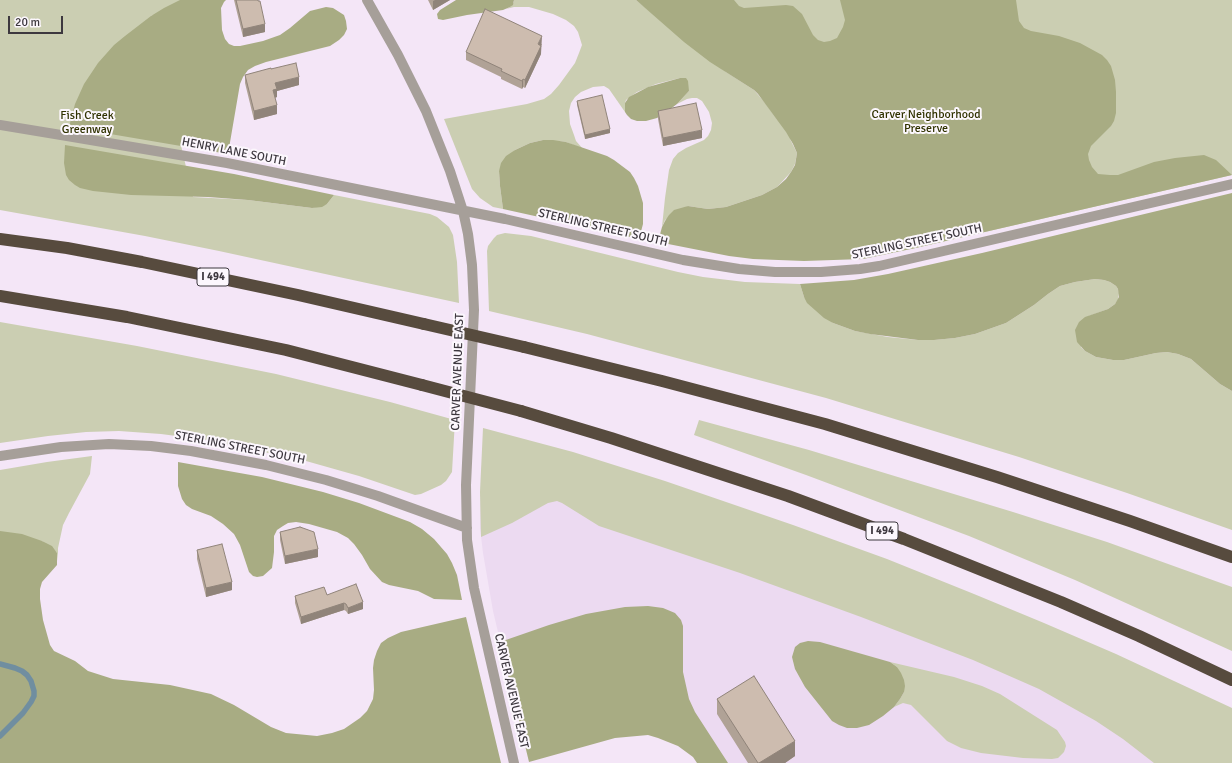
<!DOCTYPE html>
<style>
body{margin:0}
#map{position:relative;width:1232px;height:763px;overflow:hidden;background:#f4e6f7;font-family:Signika,sans-serif}
canvas{display:block}
.scale{position:absolute;left:8px;top:16px;width:55px;height:18px;box-sizing:border-box;border:2px solid #3d383f;border-top:0;padding-left:5px;font-size:12px;line-height:14px;white-space:nowrap;color:#3d383f;-webkit-text-stroke:3px #fcf7fd;paint-order:stroke}
</style>
<div id="map">
<canvas width="1232" height="763"></canvas>
<div class="scale">20 m</div>
</div>
<script>
const ctx = document.querySelector('canvas').getContext('2d');
ctx.lineJoin = 'round';
function paint(path, color) {
  ctx.fillStyle = color;
  ctx.fill(path, 'evenodd');
}
function shape(rows) {
  const path = new Path2D();
  for (const r of rows) {
    path.moveTo(r[0], r[1]);
    for (let i = 2; i < r.length; i += 2) path.lineTo(r[i], r[i + 1]);
  }
  return path;
}
function strokePath(path, color, width, dash) {
  ctx.strokeStyle = color;
  ctx.lineWidth = width;
  ctx.lineCap = dash ? 'butt' : 'round';
  ctx.setLineDash(dash || []);
  ctx.stroke(path);
}
function label(font, color, halo, rows, align = 'center') {
  ctx.font = font + ' Signika,sans-serif';
  ctx.lineWidth = 4;
  ctx.setLineDash([]);
  ctx.textBaseline = 'middle';
  ctx.strokeStyle = halo;
  ctx.fillStyle = color;
  for (const [text, x, y, turn = 0] of rows) {
    ctx.save();
    ctx.translate(x, y);
    ctx.rotate((+turn || 0) * Math.PI / 180);
    ctx.textAlign = isNaN(turn) ? turn : align;
    if (halo) ctx.strokeText(text, 0, 0);
    ctx.fillText(text, 0, 0);
    ctx.restore();
  }
}
paint(shape([
 [527,450,1232,763,709,763,652,673,515,704,493,611,483,553,480,528,481,467]
]), '#ecdaf1');
paint(shape([
 [0,0,198,0,151,16,193,197,248,200,312,208,327,204,334,195,430,214,437,217,449,227,453,235,457,262,459,303,219,251,145,236,0,210],
 [514,0,636,0,726,72,754,90,766,104,778,121,697,0,1232,0,1232,175,911,249,790,139,797,153,795,164,791,172,777,187,762,195,726,207,708,209,688,206,665,220,662,227,665,198,669,170,673,159,678,153,686,148,704,140,708,136,711,130,712,123,709,112,702,101,697,98,692,98,687,99,677,104,689,91,680,78,656,84,637,92,626,100,625,103,625,112,609,89,604,86,593,87,581,92,575,97,571,103,569,111,570,124,574,135,576,141,583,149,566,142,543,140,530,143,515,150,499,171,500,186,503,209,493,207,480,198,472,189,444,119,527,104,544,99,551,94,559,85,575,63,579,53,582,45,578,32,574,26,566,20,553,14,529,7,514,7,506,9,510,7,514,2],
 [505,233,531,236,678,272,703,277,745,282,800,284,804,297,833,323,855,331,888,337,918,340,934,340,955,338,975,334,1006,323,1034,305,1048,294,1060,286,1075,282,1095,279,1104,280,1110,282,1116,286,1118,289,1119,293,1118,300,1115,304,1108,309,1089,316,1081,347,1085,351,1096,357,1113,360,1124,360,1156,353,1167,352,1178,354,1191,359,1220,384,1232,391,1232,530,1127,493,1019,457,826,398,587,334,489,311,487,251,488,246,494,238,497,235],
 [0,322,137,346,276,374,390,402,455,420,452,472,446,481,441,485,421,494,415,495,359,476,306,461,207,440,161,434,119,431,86,432,48,436,0,443],
 [699,420,809,450,1013,512,1107,542,1232,587,1232,651,1075,580,969,536,806,475,694,435],
 [483,428,573,452,665,481,793,525,887,559,974,594,1044,623,1116,654,1232,708,1232,763,1154,763,1123,739,1096,721,1039,689,973,660,861,617,740,573,599,526,562,503,557,501,548,503,512,523,481,537,480,492],
 [92,456,90,474,69,513,63,525,58,548,58,561,57,553,42,541,0,763,0,470,47,462],
 [890,662,954,677,982,686,1000,694,1057,730,1065,742,1066,746,1064,752,1058,758,1052,759,1023,758,981,753,961,748,947,741,911,705,903,703,894,707,900,699,904,692,897,667]
]), '#cbceb2');
paint(shape([
 [180,0,226,0,224,2,221,8,222,30,225,39,229,44,234,46,240,46,263,41,280,35,290,28,310,11,326,7,333,8,344,15,346,21,347,29,344,35,339,40,330,46,266,62,255,66,248,70,243,77,240,84,228,154,69,127,75,104,84,84,98,63,114,45,125,36,151,16,164,8],
 [456,0,514,0,513,5,510,7,503,10,467,15,443,20,438,19,437,14,440,10],
 [636,0,734,0,739,6,744,8,786,5,793,6,802,14,813,35,818,40,824,42,830,41,837,38,843,27,845,20,840,0,1016,0,1019,21,1024,28,1031,31,1059,36,1080,43,1102,55,1107,60,1111,66,1115,80,1116,92,1116,113,1114,121,1111,126,1091,146,1088,154,1089,160,1092,167,1098,174,1110,175,1118,175,1154,162,1175,158,1204,155,1216,160,1232,175,911,249,863,259,804,261,753,259,729,256,658,242,662,227,665,221,669,215,674,210,688,206,708,209,726,207,762,195,777,187,786,179,791,172,795,165,797,153,793,144,786,132,758,94,754,90,710,62,684,42],
 [680,78,686,78,688,81,689,91,677,104,665,113,657,118,646,121,637,121,631,119,627,115,625,112,625,103,629,97,648,87],
 [543,140,553,140,566,142,607,156,614,160,630,172,634,178,638,186,643,203,643,224,639,239,503,209,500,186,499,171,501,163,506,156,515,150,530,143],
 [65,145,234,174,334,195,327,204,322,207,312,208,248,200,208,197,131,195,93,191,80,188,75,185,69,180,66,175,64,163],
 [1232,193,1232,391,1220,384,1191,359,1178,354,1167,352,1156,353,1124,360,1113,360,1096,357,1085,351,1077,342,1075,330,1079,322,1085,317,1108,309,1115,304,1119,297,1118,289,1116,286,1110,282,1104,280,1095,279,1075,282,1060,286,1048,294,1034,305,1006,323,975,334,955,338,934,340,918,340,870,334,855,331,833,323,824,318,807,303,804,297,800,284,854,280,888,274,982,253],
 [178,462,262,477,323,492,359,503,410,522,422,529,434,539,447,554,452,563,457,575,462,600,434,599,418,591,389,585,382,582,370,569,362,555,354,544,348,538,337,532,309,524,296,522,288,523,283,526,277,530,274,536,274,552,272,568,263,576,257,577,253,576,249,572,240,545,234,534,223,524,211,516,192,509,186,505,182,499,178,486],
 [0,531,22,534,42,541,52,546,57,553,57,565,42,582,40,589,40,599,43,620,50,645,54,651,75,661,88,671,113,679,170,685,211,694,234,705,271,727,286,733,317,736,332,733,344,729,360,718,367,711,373,699,374,690,373,668,374,660,377,651,381,643,388,638,401,632,466,617,501,763,0,763],
 [648,606,663,608,675,613,681,620,683,626,683,672,689,699,695,712,728,763,697,763,693,757,678,746,658,738,648,735,615,738,529,762,500,642,549,625,586,614,625,607],
 [808,641,820,642,890,662,897,667,901,673,904,680,905,686,904,692,900,699,894,707,883,716,869,725,857,728,847,728,839,725,832,721,805,687,795,669,792,657,795,647,800,643]
]), '#a8ac83');
strokePath(shape([
 [0,664,15,668,22,671,27,675,31,681,34,691,34,696,31,702,23,713,0,736]
]), '#708ea0', 5.5);
strokePath(shape([
 [367,0,398,55,426,111,450,171,463,211,468,234,472,265,474,310,466,485,467,540,474,588,514,763],
 [0,125,67,136,227,163,505,219,683,260,739,269,775,272,821,272,860,269,879,266,1232,184],
 [0,456,61,447,109,444,151,446,191,451,266,465,326,480,378,496,467,528]
]), '#a69f99', 10);
strokePath(shape([
 [0,239,67,248,142,262,298,295,424,324],
 [0,296,127,317,286,350,422,385],
 [524,347,662,381,825,424,997,477,1130,521,1232,557],
 [521,411,611,438,788,496,904,539,1061,602,1139,636,1232,680]
]), '#574b3e', 12);
strokePath(shape([
 [424,324,524,347],
 [422,385,521,411]
]), '#574b3e', 12);
paint(shape([
 [234,0,258,0,265,32,243,37],
 [428,0,450,0,433,10],
 [542,44,541,46,541,54,525,88,523,87,522,89,501,79,501,77,466,60,466,52],
 [271,69,299,85,277,91,277,97,275,98,277,114,254,120,245,83,245,75],
 [577,101,610,133,585,139,577,105],
 [658,111,702,138,663,146,658,119],
 [280,532,318,557,285,564,280,540],
 [197,550,232,590,206,597,197,559],
 [327,595,363,609,348,614,346,611,344,610,301,624,295,603,295,596],
 [717,699,795,756,785,763,748,763,717,714]
]), '#b0a296');
paint(shape([
 [435,0,450,0,433,10,433,1],
 [265,24,265,32,243,37,243,29],
 [542,36,541,54,525,88,525,80,538,44],
 [299,77,299,85,277,91,277,97,273,98,273,90,275,83],
 [523,79,523,87,522,89,522,81],
 [277,105,277,114,254,120,254,111],
 [610,129,610,133,585,139,585,135],
 [702,130,702,138,663,146,663,138],
 [318,549,318,557,285,564,285,556],
 [232,582,232,590,206,597,206,588],
 [363,602,363,609,348,614,348,608],
 [344,603,344,610,301,624,301,617],
 [795,741,795,756,785,763,759,763]
]), '#90847a');
const building = shape([
 [236,0,258,0,258,1,260,1,265,24,243,29,236,0],
 [485,9,542,36,538,44,541,46,525,80,523,79,522,81,501,71,502,69,466,52,485,9],
 [296,63,299,77,275,83,277,89,273,90,277,105,254,111,245,75,271,68,271,69,296,63],
 [602,95,610,129,585,135,577,101,602,95],
 [696,103,702,130,663,138,658,111,696,103],
 [300,527,314,532,318,549,285,556,280,532,300,527],
 [222,544,232,582,206,588,197,550,222,544],
 [356,584,363,602,348,608,346,604,344,603,301,617,295,596,324,587,327,595,356,584],
 [754,676,795,741,759,763,758,763,717,699,754,676]
]);
paint(building, '#cdbcaf');
strokePath(building, '#90847a', 1);
for (const [x, y, w] of [
 [213,277,32],
 [882,531,32]
]) {
  const box = new Path2D();
  box.roundRect(x - w / 2, y - 9, w, 18, 3);
  ctx.fillStyle = '#fcf7fd';
  ctx.fill(box);
  strokePath(box, '#3d383f', 1);
}
label('bold 11px', '#3d383f', null, [
 ["I 494",213,277],
 ["I 494",882,531]
]);
label('12px', '#303200', '#fcf7fd', [
 ["Carver Neighborhood",926,115],
 ["Preserve",926,129],
 ["Fish Creek",87,116],
 ["Greenway",87,130]
]);
label('12px', '#3d383f', '#fcf7fd', [
 ["HENRY LANE SOUTH",234,152,11],
 ["STERLING STREET SOUTH",603,228,13],
 ["STERLING STREET SOUTH",917,242,-12],
 ["CARVER AVENUE EAST",458,372,-88],
 ["STERLING STREET SOUTH",240,448,11],
 ["CARVER AVENUE EAST",511,691,77]
]);
</script>
